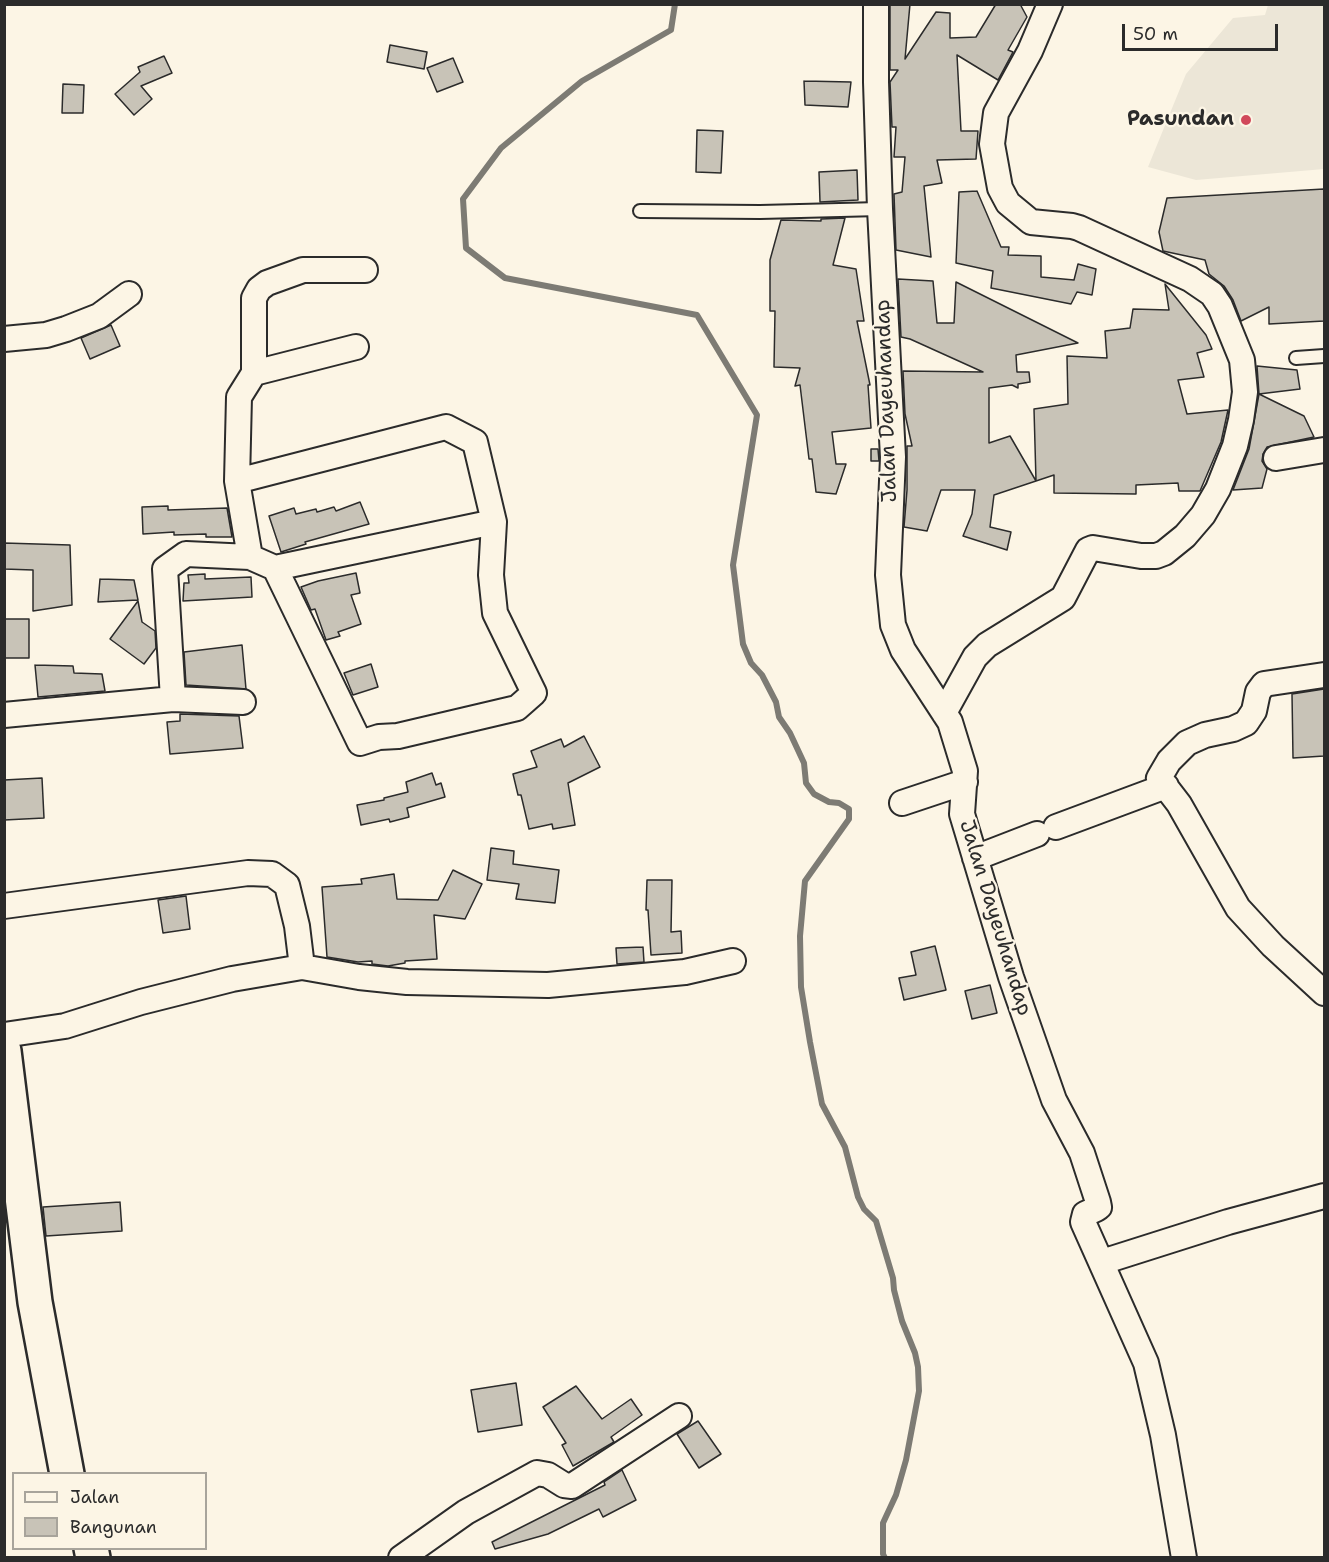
<!DOCTYPE html>
<style>
body{margin:0}
#map{position:relative;width:1329px;height:1562px;overflow:hidden;background:#fcf5e5;font-family:"Shantell Sans",sans-serif}
canvas{display:block}
.frame{position:absolute;inset:0;border:6px solid #2b2b2b;pointer-events:none}
.legend{position:absolute;left:12px;top:1472px;width:195px;height:78px;box-sizing:border-box;background:#fcf5e5;border:2px solid #a8a49b;margin:0;padding:8px 10px;list-style:none;font-size:18px;color:#2b2b2b}
.legend li{display:flex;align-items:center;gap:12px;height:30px}
.legend b{width:30px;border:2px solid #a8a49b}
.scale{position:absolute;left:1122px;top:24px;width:156px;height:27px;box-sizing:border-box;border:3px solid #2b2b2b;border-top:0;padding-left:8px;font-size:18px;line-height:21px;white-space:nowrap;color:#2b2b2b;-webkit-text-stroke:4px #fcf5e5;paint-order:stroke}
</style>
<div id="map">
<canvas width="1329" height="1562"></canvas>
<div class="frame"></div>
<ul class="legend">
<li><b style="height:8px;background:#fcf5e5"></b>Jalan</li>
<li><b style="height:16px;background:#c8c3b7"></b>Bangunan</li>
</ul>
<div class="scale">50 m</div>
</div>
<script>
const ctx = document.querySelector('canvas').getContext('2d');
ctx.lineJoin = 'round';
function paint(path, color) {
  ctx.fillStyle = color;
  ctx.fill(path, 'evenodd');
}
function shape(rows) {
  const path = new Path2D();
  for (const r of rows) {
    path.moveTo(r[0], r[1]);
    for (let i = 2; i < r.length; i += 2) path.lineTo(r[i], r[i + 1]);
  }
  return path;
}
function strokePath(path, color, width, dash) {
  ctx.strokeStyle = color;
  ctx.lineWidth = width;
  ctx.lineCap = dash ? 'butt' : 'round';
  ctx.setLineDash(dash || []);
  ctx.stroke(path);
}
function label(font, color, halo, rows, align = 'center') {
  ctx.font = font + ' "Shantell Sans",sans-serif';
  ctx.lineWidth = 4.5;
  ctx.setLineDash([]);
  ctx.textBaseline = 'middle';
  ctx.strokeStyle = halo;
  ctx.fillStyle = color;
  for (const [text, x, y, turn = 0] of rows) {
    ctx.save();
    ctx.translate(x, y);
    ctx.rotate((+turn || 0) * Math.PI / 180);
    ctx.textAlign = isNaN(turn) ? turn : align;
    if (halo) ctx.strokeText(text, 0, 0);
    ctx.fillText(text, 0, 0);
    ctx.restore();
  }
}
paint(shape([
 [1268,5,1324,5,1324,169,1196,180,1148,167,1186,74,1233,18,1265,15]
]), '#ece6d7');
strokePath(shape([
 [675,4,671,30,582,81,501,148,463,199,466,248,505,278,697,315,757,415,733,565,743,644,751,663,762,675,776,702,779,717,790,733,804,763,806,783,814,794,829,802,839,803,849,809,849,819,805,881,800,936,801,987,810,1042,822,1104,845,1147,858,1197,864,1209,876,1221,893,1278,894,1290,902,1321,915,1353,918,1367,919,1391,906,1460,896,1495,883,1523,883,1554,885,1558]
]), '#7d7b74', 6);
const building = shape([
 [890,4,910,4,905,59,936,12,950,13,950,38,976,37,996,4,1020,4,1027,17,1008,50,1013,52,998,80,957,55,961,131,978,131,976,159,937,160,942,183,924,186,931,257,896,250,894,194,902,192,905,157,894,157,896,127,892,127,890,82,898,70,890,70,890,4],
 [390,45,427,52,424,69,387,62,390,45],
 [164,56,172,73,141,86,152,99,134,115,115,94,140,72,138,67,164,56],
 [453,58,463,82,437,92,427,68,453,58],
 [804,81,851,82,848,107,805,105,804,81],
 [63,84,84,85,83,113,62,113,63,84],
 [697,130,723,131,721,173,696,172,697,130],
 [857,170,858,200,820,202,819,172,857,170],
 [1324,189,1324,321,1269,324,1269,307,1241,321,1233,300,1224,286,1209,274,1205,260,1163,251,1159,232,1167,198,1324,189],
 [977,191,1001,247,1009,247,1008,255,1041,256,1041,277,1074,280,1078,264,1096,269,1092,295,1077,292,1071,304,991,288,993,271,956,263,959,192,977,191],
 [845,218,833,265,856,269,864,321,857,321,870,385,868,385,871,428,832,432,836,464,846,464,836,494,816,492,812,459,809,459,800,385,795,386,800,368,774,367,775,311,770,311,770,260,781,220,821,221,821,219,845,218],
 [898,279,933,281,937,323,954,323,956,282,1078,343,1016,355,1017,372,1029,372,1030,382,1018,384,1018,388,1012,385,989,388,989,443,1010,436,1036,481,1034,409,1068,404,1067,356,1107,358,1105,331,1130,328,1133,309,1169,310,1165,284,1206,335,1212,349,1197,353,1204,377,1178,380,1187,414,1228,410,1221,442,1200,491,1179,491,1178,483,1136,485,1136,494,1054,493,1054,475,994,495,990,527,1011,532,1007,550,963,536,972,514,975,490,941,490,927,531,904,527,907,490,907,446,912,446,905,414,903,371,983,372,910,339,901,337,898,279],
 [111,325,120,346,90,359,81,338,111,325],
 [1257,366,1297,370,1300,389,1259,394,1257,366],
 [1259,394,1304,416,1314,437,1267,447,1263,454,1262,461,1267,469,1262,488,1233,490,1249,449,1259,394],
 [871,449,878,449,879,461,871,461,871,449],
 [360,502,369,524,305,542,306,544,281,552,269,516,294,508,296,514,316,509,317,512,334,507,336,511,360,502],
 [168,506,168,510,227,508,232,537,206,537,206,534,174,535,174,532,143,534,142,507,168,506],
 [4,543,70,545,72,605,33,611,33,570,4,569,4,543],
 [356,573,360,593,351,595,361,624,338,632,340,636,326,640,315,609,311,610,301,587,318,581,356,573],
 [205,574,205,579,251,577,252,597,183,601,184,583,189,583,188,575,205,574],
 [100,579,134,580,138,600,98,602,100,579],
 [138,601,142,622,155,631,156,648,144,664,110,639,138,601],
 [4,619,29,619,29,658,4,658,4,619],
 [242,645,246,689,186,685,184,652,242,645],
 [371,664,378,687,353,695,344,673,371,664],
 [35,665,73,666,74,673,102,674,105,691,38,697,35,665],
 [1324,689,1324,756,1293,758,1292,694,1324,689],
 [180,714,239,716,243,748,170,754,167,722,180,721,180,714],
 [584,736,600,767,568,783,575,825,553,829,552,824,529,829,521,795,518,795,513,774,537,767,531,751,561,739,564,747,584,736],
 [432,773,436,785,441,783,445,797,407,808,409,817,390,822,389,819,361,825,357,805,384,800,384,798,408,792,406,782,432,773],
 [42,778,44,818,4,820,4,780,42,778],
 [491,848,514,851,513,864,559,870,555,903,516,899,519,884,487,880,491,848],
 [453,870,482,884,465,919,434,915,437,959,405,961,405,963,388,966,372,964,372,961,358,962,327,957,322,887,362,884,361,879,394,874,397,899,438,900,453,870],
 [647,880,672,880,671,932,681,931,682,953,651,955,648,910,646,910,647,880],
 [186,896,190,929,163,933,158,900,186,896],
 [935,946,946,990,904,1000,899,978,916,975,911,952,935,946],
 [643,947,644,962,617,964,616,948,643,947],
 [990,985,997,1013,972,1019,965,991,990,985],
 [120,1202,122,1231,46,1236,43,1207,120,1202],
 [516,1383,522,1425,478,1432,471,1390,516,1383],
 [576,1386,602,1419,631,1399,642,1415,611,1437,614,1442,573,1466,562,1445,566,1443,543,1407,576,1386],
 [698,1421,721,1454,699,1468,677,1434,698,1421],
 [622,1470,636,1500,603,1517,599,1509,548,1534,495,1549,492,1542,605,1485,604,1482,622,1470]
]);
paint(building, '#c8c3b7');
strokePath(building, '#2b2b2b', 1.5);
const lane = shape([
 [640,211,760,212,880,209],
 [1296,358,1324,356]
]);
const street = shape([
 [876,4,876,82,880,209,893,457,888,575,893,625,903,650,950,722,965,771,962,814,1011,977,1054,1100,1082,1153,1098,1202,1099,1207,1096,1209,1085,1214,1083,1222,1146,1363,1163,1435,1184,1558],
 [4,339,46,335,66,329,99,316,129,294],
 [254,373,356,347],
 [1276,458,1324,450],
 [237,481,446,427,475,442,494,522,491,575,495,613,534,693,517,708,398,736,379,737,360,743,275,568],
 [250,557,237,481,239,397,254,373,254,298,259,289,267,283,303,270,365,270],
 [1324,675,1264,684,1258,692,1254,711,1246,723,1233,729,1205,735,1187,743,1169,761,1159,778,1179,804,1238,908,1273,946,1324,993],
 [173,699,165,569,186,554,250,557,275,568,494,522],
 [944,713,975,657,987,645,1063,598,1088,550,1093,548,1141,556,1156,556,1164,553,1185,536,1203,515,1218,489,1235,446,1241,420,1245,392,1242,360,1220,306,1212,294,1190,279,1079,228,1072,226,1031,222,1008,203,1000,188,992,144,996,113,1030,51,1050,4],
 [4,715,173,699,243,702],
 [902,803,965,782],
 [1056,827,1166,786],
 [975,858,1037,834],
 [4,906,248,873,272,874,287,885,297,926,302,967],
 [4,1035,65,1026,141,1002,232,979,302,967,359,977,407,982,548,985,685,972,733,961],
 [1102,1262,1228,1222,1324,1196],
 [401,1558,466,1512,537,1473,548,1475,564,1485,572,1486,679,1416]
]);
const primary = shape([
 [4,1051,35,1302,67,1474],
 [91,1548,93,1558]
]);
strokePath(lane, '#2b2b2b', 16);
strokePath(street, '#2b2b2b', 28);
strokePath(primary, '#2b2b2b', 38);
strokePath(lane, '#fcf5e5', 12);
strokePath(street, '#fcf5e5', 24);
strokePath(primary, '#fcf5e5', 33);
for (const [x, y, r, color] of [
 [1246,120,6,"#d1495b"]
]) {
  const dot = new Path2D();
  dot.arc(x, y, r, 0, 2 * Math.PI);
  ctx.fillStyle = color;
  ctx.fill(dot);
  strokePath(dot, '#fcf5e5', 2);
}
label('bold 21px', '#2b2b2b', '#fcf5e5', [
 ["Pasundan",1234,120]
], 'right');
label('21px', '#2b2b2b', '#fcf5e5', [
 ["Jalan Dayeuhandap",887,401,-92],
 ["Jalan Dayeuhandap",995,918,73]
]);
</script>
